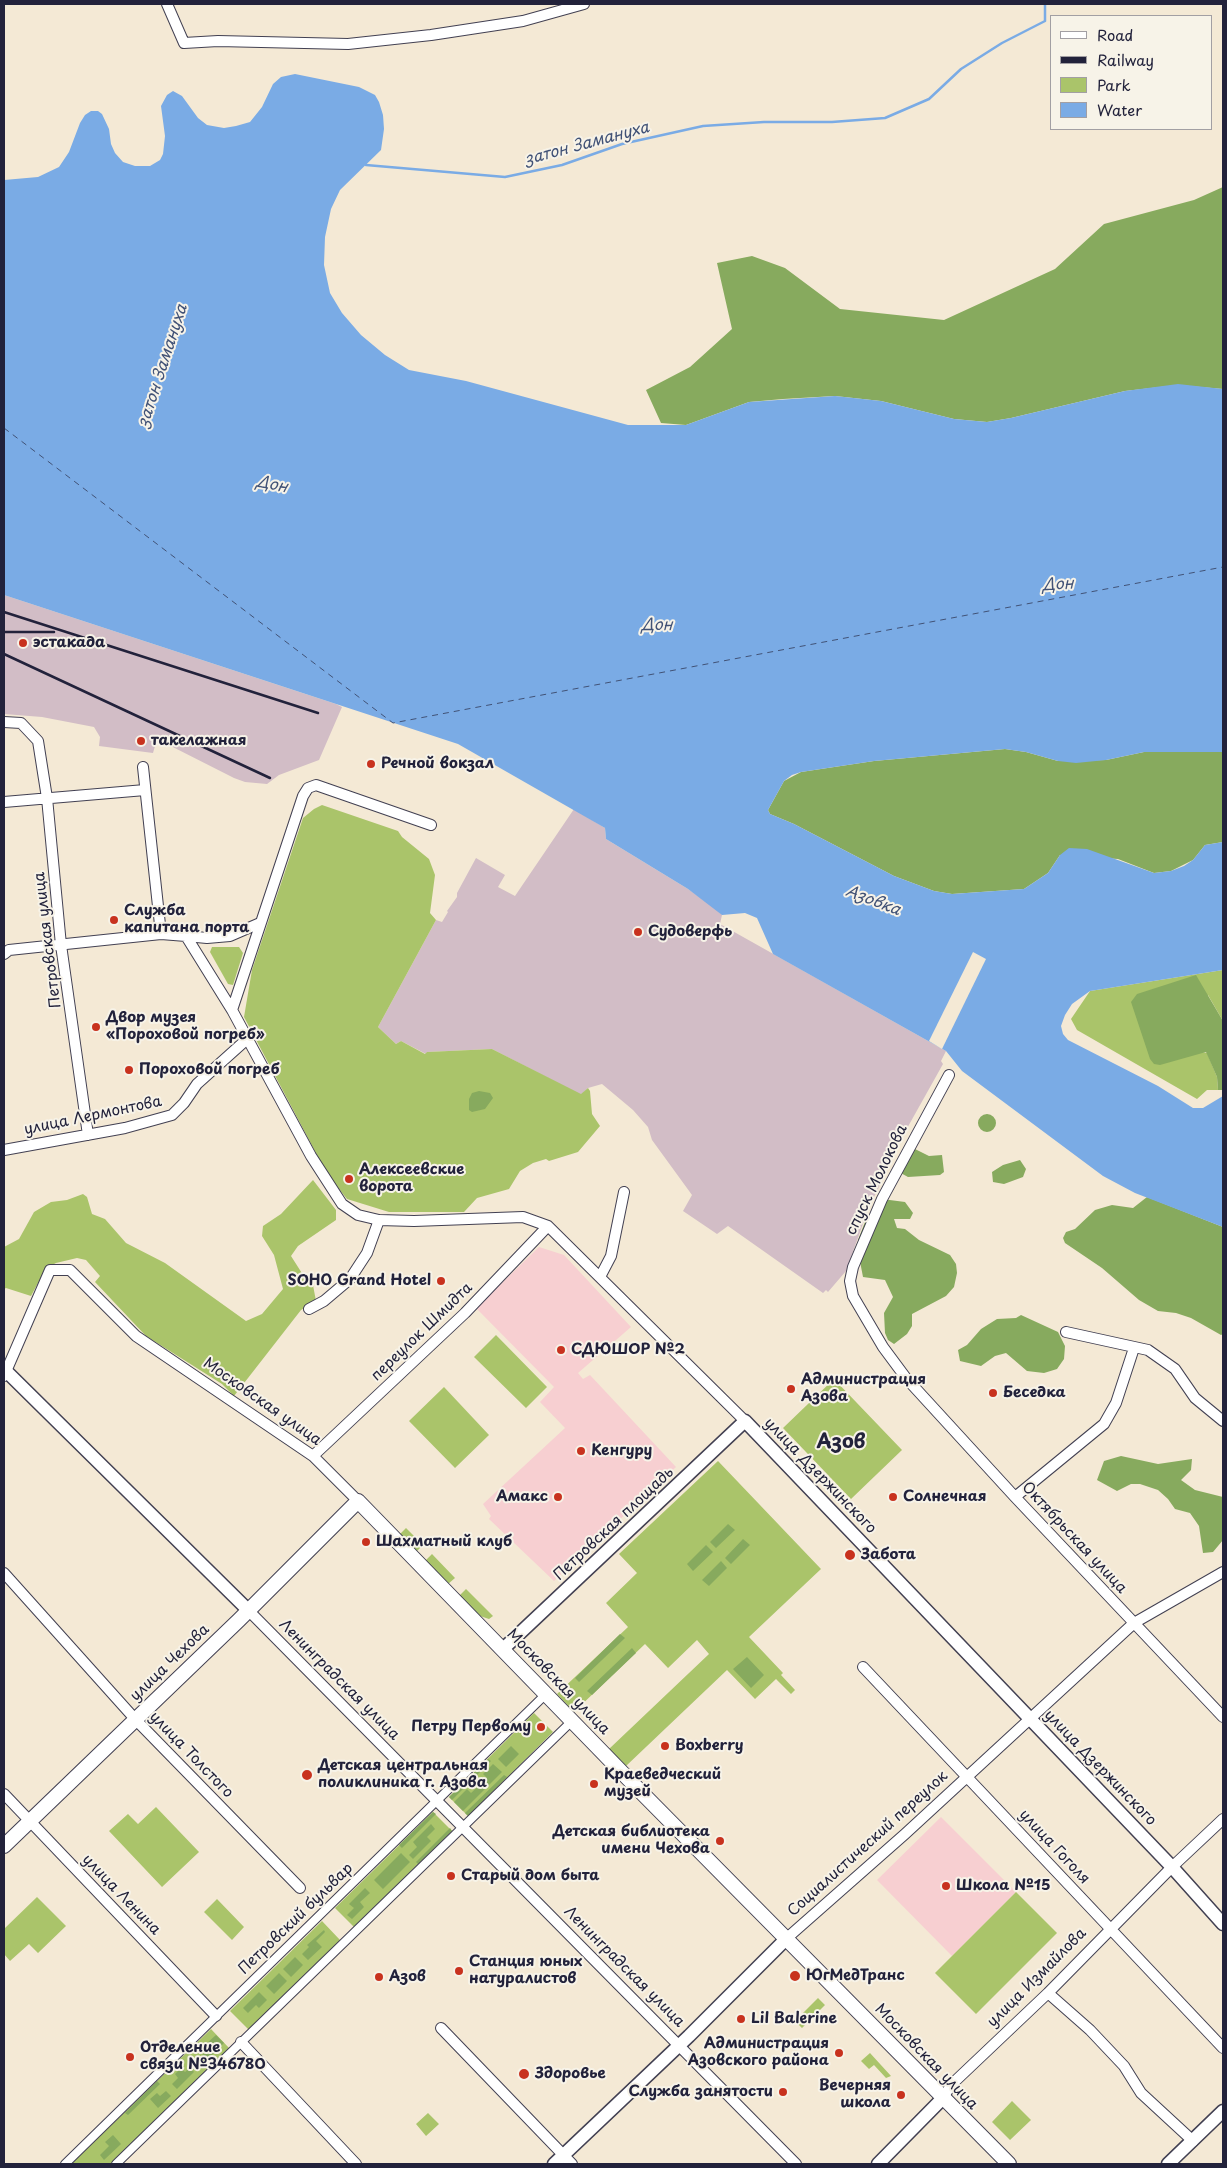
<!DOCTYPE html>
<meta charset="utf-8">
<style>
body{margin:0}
#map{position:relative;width:1227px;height:2168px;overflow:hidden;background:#f4e9d5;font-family:"Playpen Sans",sans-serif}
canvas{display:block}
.frame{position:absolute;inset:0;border:5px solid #22223b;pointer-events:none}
.legend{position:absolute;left:1050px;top:15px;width:162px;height:115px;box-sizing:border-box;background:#f7f3e8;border:1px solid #a29fa3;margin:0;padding:6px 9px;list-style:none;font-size:15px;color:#22223b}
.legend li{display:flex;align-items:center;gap:10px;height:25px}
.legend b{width:25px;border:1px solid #a29fa3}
</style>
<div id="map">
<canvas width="1227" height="2168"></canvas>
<div class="frame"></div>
<ul class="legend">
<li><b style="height:6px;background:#fff"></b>Road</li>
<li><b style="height:6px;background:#22223b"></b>Railway</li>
<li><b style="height:14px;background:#aac46a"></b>Park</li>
<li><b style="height:14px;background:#7aabe5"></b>Water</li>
</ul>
</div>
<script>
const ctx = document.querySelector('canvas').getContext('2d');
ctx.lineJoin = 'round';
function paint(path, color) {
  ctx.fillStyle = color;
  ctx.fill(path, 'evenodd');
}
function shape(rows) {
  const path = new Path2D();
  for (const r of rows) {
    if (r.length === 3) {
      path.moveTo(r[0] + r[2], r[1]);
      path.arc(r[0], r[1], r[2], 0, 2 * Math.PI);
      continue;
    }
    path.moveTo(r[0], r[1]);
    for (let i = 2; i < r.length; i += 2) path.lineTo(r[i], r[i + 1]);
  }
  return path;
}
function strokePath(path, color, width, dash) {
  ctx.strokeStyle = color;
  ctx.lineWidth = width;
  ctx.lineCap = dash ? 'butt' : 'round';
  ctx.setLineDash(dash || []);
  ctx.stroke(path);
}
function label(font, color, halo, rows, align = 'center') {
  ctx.font = font + ' "Playpen Sans",sans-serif';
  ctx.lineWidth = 4;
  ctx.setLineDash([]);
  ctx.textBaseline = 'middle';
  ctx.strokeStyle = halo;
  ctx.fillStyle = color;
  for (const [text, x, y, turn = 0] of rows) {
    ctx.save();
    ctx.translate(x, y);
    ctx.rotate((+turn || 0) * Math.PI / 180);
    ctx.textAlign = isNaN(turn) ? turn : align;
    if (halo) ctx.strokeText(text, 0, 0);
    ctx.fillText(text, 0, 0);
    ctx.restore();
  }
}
paint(shape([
 [539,1247,564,1255,631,1327,578,1373,583,1379,590,1375,676,1467,554,1581,489,1519,491,1516,483,1504,565,1428,540,1402,554,1387,476,1308],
 [941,1817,1016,1892,952,1956,877,1880]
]), '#f7cfd1');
paint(shape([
 [4,595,336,704,342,707,319,760,279,775,267,784,245,782,234,778,157,739,153,753,99,746,100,737,94,727,42,717,4,714],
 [574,809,605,828,606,839,688,889,718,910,722,915,720,924,946,1051,941,1061,943,1064,882,1173,885,1175,869,1207,846,1271,828,1292,826,1290,823,1293,728,1226,717,1234,683,1211,692,1195,652,1140,648,1127,633,1110,602,1084,588,1088,581,1095,492,1049,427,1052,426,1054,401,1041,396,1044,378,1027,436,920,442,922,448,912,447,911,457,897,457,893,476,858,505,875,498,887,515,896]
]), '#d2bdc6');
paint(shape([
 [322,805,398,831,402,837,429,859,435,875,430,913,436,920,378,1027,396,1044,401,1041,425,1054,427,1052,492,1049,581,1094,588,1088,590,1091,592,1114,600,1126,578,1152,549,1161,546,1159,533,1163,520,1171,509,1189,477,1198,464,1212,389,1212,347,1199,327,1174,244,1017,252,970,303,818,314,809],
 [212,947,239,947,243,953,233,985,228,984,210,952],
 [1223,970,1223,1021,1208,995,1202,1052,1207,1053,1217,1077,1218,1090,1207,1090,1197,1099,1077,1030,1071,1019,1090,991],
 [313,1180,336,1210,336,1220,298,1246,291,1256,305,1278,312,1280,316,1301,301,1310,234,1396,222,1384,146,1336,95,1282,100,1276,86,1260,77,1258,56,1263,46,1268,31,1296,6,1288,4,1289,4,1247,19,1239,34,1212,51,1202,67,1200,83,1194,87,1197,92,1214,105,1219,126,1243,165,1263,246,1321,262,1314,283,1289,274,1255,262,1236,263,1226,281,1214],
 [496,1335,547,1387,526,1408,474,1357],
 [834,1379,902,1450,851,1499,783,1428],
 [444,1387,489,1435,455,1468,409,1421],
 [718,1461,821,1569,749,1637,783,1673,781,1675,795,1690,791,1694,776,1679,755,1699,727,1670,626,1766,609,1749,709,1654,697,1640,668,1668,645,1644,574,1712,557,1694,628,1627,606,1603,637,1573,619,1554],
 [406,1528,423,1545,416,1552,399,1535],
 [432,1554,455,1578,448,1584,425,1561],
 [466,1589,493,1616,489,1619,480,1616,459,1596],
 [534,1713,553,1732,468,1816,449,1797],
 [156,1807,199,1852,162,1887,109,1831,128,1814,138,1824],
 [433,1812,452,1831,354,1927,335,1908],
 [1016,1892,1057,1933,976,2014,935,1973],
 [37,1897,66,1926,38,1953,29,1944,10,1961,4,1954,4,1929],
 [217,1899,244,1927,232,1940,204,1912],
 [322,1921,340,1940,249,2030,230,2011],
 [818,1998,825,2005,802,2028,795,2021],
 [211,2029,229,2048,110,2164,71,2164],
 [870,2053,891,2076,886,2078,874,2065,869,2069,861,2061],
 [1012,2101,1031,2120,1010,2140,992,2122],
 [428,2113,439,2124,426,2136,416,2124]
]), '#aac46a');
paint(shape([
 [1223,187,1223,389,1178,385,1125,391,1011,418,987,422,954,419,881,401,835,396,783,399,749,402,686,425,661,423,646,390,690,367,732,329,717,263,752,256,785,268,840,309,944,320,1055,269,1104,224,1194,200],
 [1005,749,1026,752,1058,761,1106,760,1144,752,1223,752,1223,842,1205,845,1193,860,1171,871,1154,873,1118,859,1060,855,1048,873,1024,889,952,894,934,891,894,876,794,824,770,814,768,810,784,781,801,772,874,761],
 [1196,975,1223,1021,1223,1090,1218,1090,1217,1077,1206,1052,1160,1065,1154,1064,1150,1059,1131,1002,1137,994],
 [479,1091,490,1093,493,1098,485,1109,472,1112,469,1110,469,1099,472,1093],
 [987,1123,9],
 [915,1149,929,1156,942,1155,944,1172,940,1175,908,1177,897,1171,905,1150],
 [1020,1160,1026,1169,1023,1177,1004,1184,993,1182,992,1172,1003,1165],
 [1147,1197,1223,1227,1223,1334,1221,1335,1191,1318,1176,1313,1158,1311,1139,1300,1102,1268,1065,1243,1063,1238,1066,1232,1075,1229,1095,1210,1112,1205,1133,1208],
 [882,1199,905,1202,913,1213,910,1219,894,1219,897,1228,905,1229,919,1240,950,1255,956,1264,957,1273,954,1287,946,1296,912,1314,912,1326,907,1334,894,1344,888,1340,885,1333,884,1313,893,1297,885,1280,863,1277,858,1251,858,1240,865,1222],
 [1021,1315,1058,1332,1065,1346,1064,1359,1057,1369,1044,1373,1027,1371,1006,1353,995,1356,981,1366,960,1361,958,1350,967,1345,981,1329,997,1319,1016,1318],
 [1121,1456,1158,1464,1192,1459,1191,1470,1181,1480,1195,1490,1223,1497,1223,1540,1213,1552,1203,1553,1199,1526,1190,1513,1175,1509,1168,1499,1158,1490,1140,1484,1131,1484,1117,1491,1097,1480,1104,1461],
 [728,1524,735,1530,716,1548,710,1542],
 [743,1539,750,1545,731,1564,725,1558],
 [706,1545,713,1552,693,1571,687,1564],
 [721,1561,727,1568,709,1586,702,1580],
 [620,1634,625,1638,579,1682,575,1678],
 [632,1648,636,1653,592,1695,587,1691],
 [747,1657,764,1675,751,1688,733,1669],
 [511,1746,519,1754,506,1767,498,1759],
 [488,1759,491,1761,452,1800,449,1797],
 [493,1764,502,1772,463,1811,454,1802,467,1789,471,1793,487,1778,483,1774],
 [504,1775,507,1777,468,1816,465,1813],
 [433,1812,436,1814,402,1848,399,1845],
 [431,1824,435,1829,427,1837,431,1841,413,1859,409,1855,417,1847,413,1842],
 [450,1828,452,1831,418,1864,416,1862],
 [401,1853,410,1862,383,1889,374,1880],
 [365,1888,370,1893,360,1902,364,1907,352,1919,347,1915,354,1908,349,1904],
 [324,1930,325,1932,316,1941,322,1947,308,1960,302,1954,309,1947,307,1945],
 [295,1957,303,1965,291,1977,283,1969],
 [279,1973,287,1981,274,1994,266,1986],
 [259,1992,267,2000,259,2008,256,2005,248,2013,243,2008],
 [216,2035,224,2043,207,2060,202,2055,210,2048,206,2044],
 [190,2067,194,2072,177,2089,172,2084,178,2078,175,2074,181,2068,185,2072],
 [157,2081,160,2084,128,2115,125,2113],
 [166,2091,171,2096,158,2108,150,2099,157,2093,160,2096],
 [113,2135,121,2144,104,2160,100,2155,109,2146,105,2142]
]), '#87aa5e');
paint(shape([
 [295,74,359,87,375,95,379,102,383,115,384,129,381,150,340,190,331,209,325,237,324,265,330,293,342,313,361,335,385,355,409,370,466,381,628,425,686,425,749,402,835,396,881,401,954,419,987,422,1011,418,1125,391,1178,384,1223,389,1223,752,1144,752,1106,760,1076,763,1058,761,1026,752,1005,749,874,761,801,772,792,775,784,781,768,810,770,814,794,824,894,876,934,891,952,894,1024,889,1048,873,1060,855,1069,848,1087,849,1154,873,1171,871,1184,866,1193,860,1205,845,1223,842,1223,970,1090,991,1072,1004,1065,1015,1061,1026,1063,1034,1068,1040,1158,1086,1193,1108,1203,1108,1223,1096,1223,1227,1135,1193,1103,1176,962,1071,946,1051,773,954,757,918,745,913,722,915,688,889,606,839,605,828,458,744,4,595,4,180,38,177,59,167,69,152,80,123,85,115,91,111,98,111,102,114,109,129,111,144,115,153,123,162,135,166,150,166,160,160,163,154,165,136,161,106,167,95,173,91,182,96,198,118,207,125,224,128,236,126,250,122,262,107,273,84,281,77]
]), '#7aabe5');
paint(shape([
 [973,952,986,959,942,1049,929,1041]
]), '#f4e9d5');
strokePath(shape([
 [366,165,505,177,562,165,622,144,703,126,764,122,832,122,885,118,929,99,961,69,1002,43,1045,21,1045,4]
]), '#7aabe5', 2.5);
strokePath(shape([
 [4,428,393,723,1223,567]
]), '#415276', 1, [6, 5]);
const pedestrian = shape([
 [65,2164,546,1694],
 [116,2164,572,1721]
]);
const minor = shape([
 [167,4,184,43,218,41,348,44,431,35,523,21,584,4],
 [4,722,21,723,38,741,47,798,61,945,88,1135],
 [143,767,161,934],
 [4,802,145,790],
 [186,936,207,938,230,936,260,923],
 [4,954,9,950,161,934,186,936,232,1010,311,1156,342,1204,358,1215,379,1220,414,1221,523,1217,548,1226,745,1421],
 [232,1010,303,796,308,788,316,785,431,825],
 [949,1075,882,1199,853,1267,850,1281,853,1296,883,1347,906,1378,1015,1497,1223,1717],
 [4,1150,125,1128,172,1115,184,1103,197,1084,246,1040],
 [600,1277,611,1256,624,1192],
 [309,1309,324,1301,350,1279,367,1253,379,1220],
 [1066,1332,1148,1350,1175,1369,1195,1398,1223,1421],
 [4,1376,50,1270,70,1270,136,1336,313,1456,358,1501],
 [313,1456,465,1313,548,1226],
 [1015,1497,1104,1424,1116,1403,1134,1348],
 [4,1573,135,1719,300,1888],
 [248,1610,796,2164],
 [863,1667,1223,2048],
 [4,1794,216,2016],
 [787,1938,905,1834,1134,1623,1223,1572],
 [1048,1993,1090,2030,1124,2066,1141,2093,1193,2141],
 [441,2028,572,2164],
 [241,2042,356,2164],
 [943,2098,951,2085,1048,1993,1172,1867,1223,1819]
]);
const tertiary = shape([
 [4,1369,248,1610],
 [503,1649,745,1421,1172,1867,1223,1924],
 [554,2164,689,2036,787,1938],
 [878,2164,943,2098],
 [1168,2164,1223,2111]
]);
const secondary = shape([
 [4,1846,239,1620,358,1501,642,1793,1009,2164]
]);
strokePath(pedestrian, '#424052', 10);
strokePath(minor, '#424052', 12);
strokePath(tertiary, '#424052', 15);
strokePath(secondary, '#424052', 16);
strokePath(pedestrian, '#fff', 8);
strokePath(minor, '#fff', 10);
strokePath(tertiary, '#fff', 12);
strokePath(secondary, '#fff', 14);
strokePath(shape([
 [4,612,318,713],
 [4,632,54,632],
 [4,654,270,778]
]), '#22223b', 2.5);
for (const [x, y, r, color] of [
 [23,643,5,"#c8321e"],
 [141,741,5,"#c8321e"],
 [371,764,5,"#c8321e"],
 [114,920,5,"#c8321e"],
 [638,932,5,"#c8321e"],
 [96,1027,5,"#c8321e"],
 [129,1070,5,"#c8321e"],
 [349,1179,5,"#c8321e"],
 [441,1281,5,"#c8321e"],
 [561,1350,5,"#c8321e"],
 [791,1389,5,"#c8321e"],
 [993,1393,5,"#c8321e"],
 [581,1451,5,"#c8321e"],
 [558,1497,5,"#c8321e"],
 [893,1497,5,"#c8321e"],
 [366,1542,5,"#c8321e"],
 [850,1555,6,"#c8321e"],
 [541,1727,5,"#c8321e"],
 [665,1746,5,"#c8321e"],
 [307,1775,6,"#c8321e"],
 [594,1784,5,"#c8321e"],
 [720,1841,5,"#c8321e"],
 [451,1876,5,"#c8321e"],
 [946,1886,5,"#c8321e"],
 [459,1971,5,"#c8321e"],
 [795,1976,6,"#c8321e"],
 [379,1977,5,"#c8321e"],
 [741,2019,5,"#c8321e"],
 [839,2053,5,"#c8321e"],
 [130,2057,5,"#c8321e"],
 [524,2074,6,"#c8321e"],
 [783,2092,5,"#c8321e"],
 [901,2095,5,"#c8321e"]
]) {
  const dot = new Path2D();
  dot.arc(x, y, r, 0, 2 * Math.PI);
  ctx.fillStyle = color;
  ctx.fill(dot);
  strokePath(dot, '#f7f3e8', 2);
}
label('bold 15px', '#22223b', '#f7f3e8', [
 ["эстакада",33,643],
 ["такелажная",151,741],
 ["Речной вокзал",381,764],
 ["Служба",124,911],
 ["капитана порта",124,928],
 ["Судоверфь",648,932],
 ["Двор музея",106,1018],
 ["«Пороховой погреб»",106,1035],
 ["Пороховой погреб",139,1070],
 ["Алексеевские",359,1170],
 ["ворота",359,1187],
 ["SOHO Grand Hotel",431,1281,"right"],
 ["СДЮШОР №2",571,1350],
 ["Администрация",801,1380],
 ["Азова",801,1397],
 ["Беседка",1003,1393],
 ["Кенгуру",591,1451],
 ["Амакс",548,1497,"right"],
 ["Солнечная",903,1497],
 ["Шахматный клуб",376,1542],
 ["Забота",861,1555],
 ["Петру Первому",531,1727,"right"],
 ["Boxberry",675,1746],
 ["Детская центральная",318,1766],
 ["поликлиника г. Азова",318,1783],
 ["Краеведческий",604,1775],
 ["музей",604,1792],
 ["Детская библиотека",710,1832,"right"],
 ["имени Чехова",710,1849,"right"],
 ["Старый дом быта",461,1876],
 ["Школа №15",956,1886],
 ["Станция юных",469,1962],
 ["натуралистов",469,1979],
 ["ЮгМедТранс",806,1976],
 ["Азов",389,1977],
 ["Lil Balerine",751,2019],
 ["Администрация",829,2044,"right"],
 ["Азовского района",829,2061,"right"],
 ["Отделение",140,2048],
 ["связи №346780",140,2065],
 ["Здоровье",535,2074],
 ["Вечерняя",891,2086,"right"],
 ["школа",891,2103,"right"],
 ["Служба занятости",773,2092,"right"]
], 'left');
label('15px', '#22223b', '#f7f3e8', [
 ["Петровская улица",48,940,-97],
 ["улица Лермонтова",93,1116,-12],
 ["спуск Молокова",877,1180,-64],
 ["переулок Шмидта",422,1332,-44],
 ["Московская улица",262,1402,35],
 ["улица Дзержинского",820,1476,46],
 ["Петровская площадь",614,1524,-43],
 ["Октябрьская улица",1074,1538,47],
 ["улица Чехова",170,1663,-44],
 ["Ленинградская улица",339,1680,45],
 ["Московская улица",558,1682,46],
 ["улица Толстого",191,1755,46],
 ["улица Дзержинского",1100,1768,46],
 ["Социалистический переулок",868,1844,-42],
 ["улица Гоголя",1054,1847,47],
 ["улица Ленина",121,1895,46],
 ["Петровский бульвар",296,1919,-44],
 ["Ленинградская улица",624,1967,45],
 ["улица Измайлова",1037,1978,-45],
 ["Московская улица",926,2057,46]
]);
label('italic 16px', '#415276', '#f7f3e8', [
 ["затон Замануха",587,144,-15],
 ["затон Замануха",163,366,-72],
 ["Дон",272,485,11],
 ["Дон",1058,585,-3],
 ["Дон",657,626],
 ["Азовка",873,901,21]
]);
label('bold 20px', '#22223b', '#f7f3e8', [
 ["Азов",841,1442]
]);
</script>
